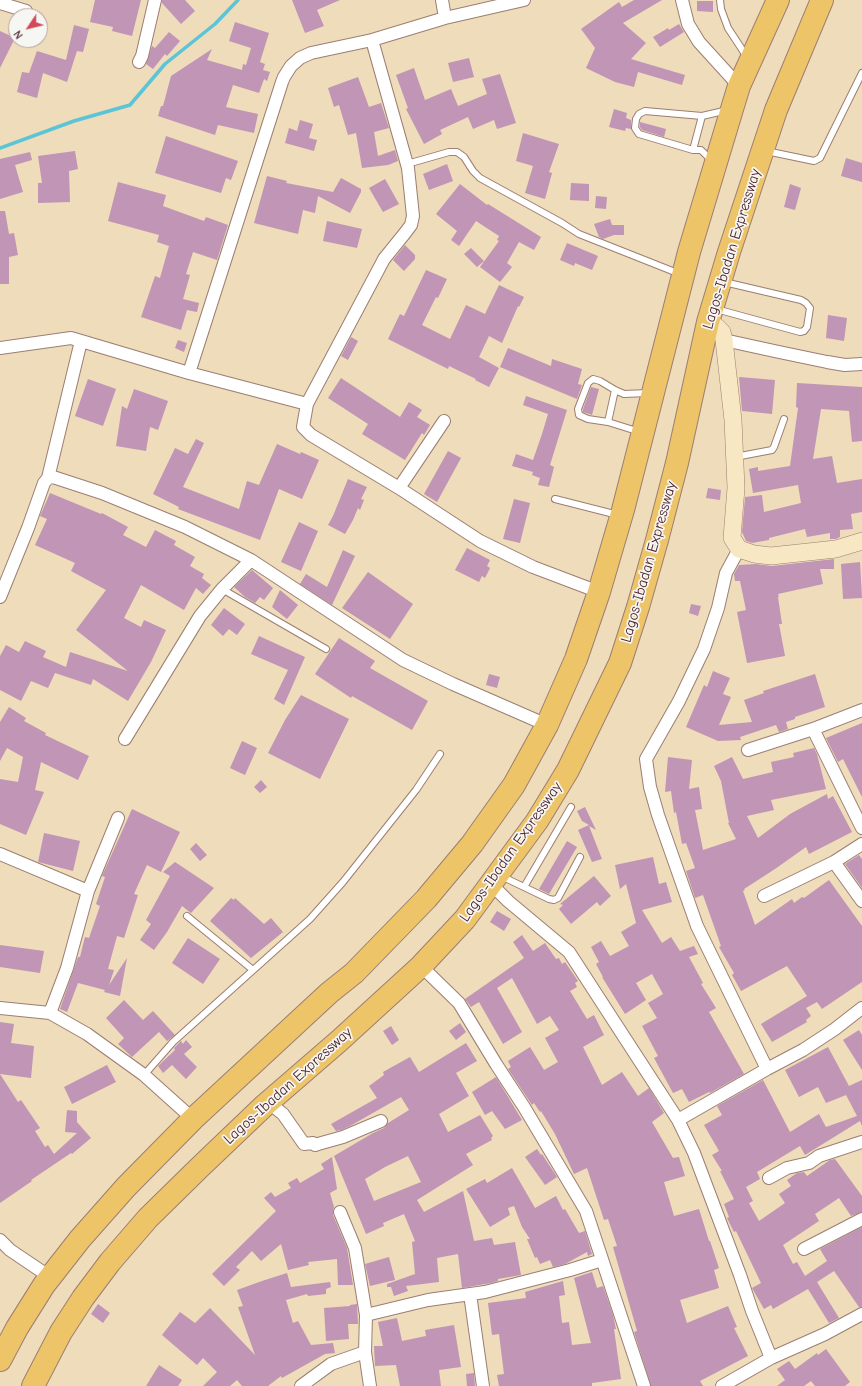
<!DOCTYPE html>
<style>
body{margin:0}
#map{position:relative;width:862px;height:1386px;overflow:hidden;background:#eedcba;font-family:"Comic Neue",sans-serif}
canvas{display:block}
.north{position:absolute;left:8px;top:8px;width:40px;height:40px;box-sizing:border-box;background:#f6f6f2;border:1px solid #b1a0a2;border-radius:50%;rotate:235deg;font-size:11px;font-weight:700;line-height:16px;text-align:center;color:#4a1f2b}
.north::after{content:'';display:block;margin:auto;width:14px;height:18px;background:#d1495b;clip-path:polygon(50% 0,100% 100%,50% 72%,0 100%)}
</style>
<div id="map">
<canvas width="862" height="1386"></canvas>
<div class="north">N</div>
</div>
<script>
const ctx = document.querySelector('canvas').getContext('2d');
ctx.lineJoin = 'round';
function shape(rows) {
  const path = new Path2D();
  for (const r of rows) {
    path.moveTo(r[0], r[1]);
    for (let i = 2; i < r.length; i += 2) path.lineTo(r[i], r[i + 1]);
  }
  return path;
}
function strokePath(path, color, width, dash) {
  ctx.strokeStyle = color;
  ctx.lineWidth = width;
  ctx.lineCap = dash ? 'butt' : 'round';
  ctx.setLineDash(dash || []);
  ctx.stroke(path);
}
function paint(path, color) {
  ctx.fillStyle = color;
  ctx.fill(path, 'evenodd');
}
function label(font, color, halo, rows, align = 'center') {
  ctx.font = font + ' "Comic Neue",sans-serif';
  ctx.lineWidth = 3.5;
  ctx.setLineDash([]);
  ctx.textBaseline = 'middle';
  ctx.strokeStyle = halo;
  ctx.fillStyle = color;
  for (const [text, x, y, turn = 0] of rows) {
    ctx.save();
    ctx.translate(x, y);
    ctx.rotate((+turn || 0) * Math.PI / 180);
    ctx.textAlign = isNaN(turn) ? turn : align;
    if (halo) ctx.strokeText(text, 0, 0);
    ctx.fillText(text, 0, 0);
    ctx.restore();
  }
}
strokePath(shape([
 [0,148,74,121,130,105,165,64,215,24,238,0]
]), '#5bc4d7', 3.5);
paint(shape([
 [95,0,141,0,132,36,112,31,113,27,90,22],
 [162,0,185,0,195,11,181,24,162,3],
 [292,0,340,0,317,10,324,26,305,33],
 [634,0,662,0,623,23,646,43,631,59,685,75,682,85,638,72,634,87,615,82,586,68,595,48,581,29,619,2,622,7],
 [697,1,713,1,713,12,697,11],
 [235,22,269,33,260,62,265,64,263,70,270,72,267,81,264,79,259,93,233,85,226,107,258,114,254,133,218,125,215,135,158,116,161,106,163,106,171,76,212,49,207,60,242,70,243,64,246,65,251,48,229,41],
 [679,24,684,32,660,47,653,37,668,28,669,30],
 [74,25,89,29,83,52,77,51,67,82,43,73,37,98,17,92,22,72,29,73,37,51,66,60],
 [0,31,15,38,0,68],
 [169,32,180,41,167,56,165,54,153,69,146,64,152,46,155,48],
 [469,58,474,77,453,82,448,63],
 [414,68,425,100,451,89,458,106,487,94,482,79,500,74,516,123,497,129,494,120,473,129,468,117,440,130,442,134,424,144,406,109,408,108,396,75],
 [358,77,369,107,381,103,389,128,374,132,378,156,395,150,398,161,388,165,362,168,356,133,348,135,339,105,334,107,328,88],
 [614,109,627,113,626,118,631,120,631,129,626,128,625,131,609,127],
 [300,120,313,124,309,138,317,140,314,151,285,143,289,128,297,131],
 [640,122,666,129,664,137,642,130,640,127],
 [523,133,559,144,549,172,552,173,545,199,525,193,533,166,516,161],
 [166,136,238,161,231,180,226,178,221,193,155,173],
 [75,151,78,169,69,171,70,202,38,203,38,183,42,183,38,156],
 [30,152,32,160,15,165,23,192,0,199,0,159],
 [846,158,862,163,862,182,841,176],
 [447,164,453,181,429,190,423,174],
 [267,176,287,181,286,183,333,192,341,178,361,189,361,192,350,213,318,196,315,213,303,210,298,234,254,223],
 [385,179,399,204,383,212,369,188],
 [118,182,166,195,163,206,204,221,206,217,228,225,217,260,193,252,186,274,190,275,183,299,199,303,197,312,187,310,181,330,141,317,155,276,160,278,169,246,157,242,159,235,108,221],
 [571,183,589,184,589,201,570,200],
 [460,184,487,205,488,204,541,237,534,250,519,242,507,263,512,267,500,282,480,267,499,241,497,240,499,236,476,221,459,246,451,240,457,231,436,214],
 [790,184,801,188,795,210,784,207],
 [596,196,607,197,606,209,595,208],
 [0,211,5,211,9,234,14,233,18,255,9,257,9,284,0,284],
 [610,219,612,225,624,225,624,235,614,235,603,239,599,237,594,224],
 [327,221,362,229,357,248,323,241],
 [567,243,598,256,592,270,575,263,574,266,560,260],
 [405,245,415,255,415,259,404,271,393,260],
 [471,248,484,261,477,267,464,254],
 [426,270,447,279,438,298,436,297,422,325,450,339,466,305,485,314,499,285,524,297,519,307,518,306,502,343,489,336,479,357,499,368,489,387,475,380,476,379,449,366,448,369,388,339,400,314,404,316],
 [828,315,847,318,844,341,826,338],
 [351,337,358,341,348,360,341,356],
 [178,340,187,343,184,352,175,348],
 [508,348,551,366,552,359,582,369,578,384,582,385,577,399,500,367],
 [739,377,775,380,772,414,742,411],
 [341,378,400,417,409,402,422,410,417,417,430,425,424,435,422,433,405,460,362,434,368,424,328,398],
 [88,379,116,389,103,426,75,416],
 [797,383,862,387,862,441,852,442,849,411,821,409,813,459,832,456,837,483,862,479,862,512,851,514,853,529,840,530,840,537,836,539,830,539,830,533,807,537,805,529,769,538,769,540,752,543,746,541,742,532,745,497,762,495,764,512,801,503,798,485,753,493,749,469,758,467,758,471,790,466,798,408,796,407],
 [591,387,599,389,592,415,583,412,583,409],
 [134,389,168,401,158,430,150,427,146,451,116,446,122,406,127,409],
 [526,396,567,410,550,465,554,467,549,487,538,485,540,478,532,475,533,472,512,466,516,454,533,460,542,434,548,414,523,405],
 [196,439,204,443,183,487,239,509,247,481,259,485,277,444,300,454,301,452,319,460,302,499,279,489,260,540,178,509,179,507,153,494,175,448,188,454],
 [448,451,461,458,437,502,424,494],
 [348,479,367,487,361,499,364,500,360,510,358,508,353,520,345,534,328,525,333,516],
 [708,488,721,490,720,500,706,498],
 [50,493,101,514,102,513,128,527,123,535,146,547,155,530,176,541,174,545,195,557,190,566,204,574,202,578,211,585,203,594,196,588,184,610,141,585,124,618,141,627,144,620,166,630,151,662,128,701,93,679,91,685,55,673,48,688,31,681,21,701,0,690,0,656,6,645,19,652,25,641,46,651,43,657,66,667,70,652,128,671,76,630,106,590,71,571,75,563,35,545,47,519,40,516],
 [514,499,530,503,520,543,503,539],
 [299,522,318,531,301,571,281,562],
 [467,548,490,560,487,566,490,568,485,578,482,576,479,582,455,570],
 [343,550,355,556,332,605,300,584,306,574,327,587],
 [834,559,834,569,820,569,823,584,778,594,779,597,778,597,782,624,779,624,785,656,747,663,737,612,746,610,740,581,735,581,734,574,739,565,756,564,772,566],
 [860,562,862,598,843,599,841,564],
 [252,570,273,588,264,600,260,597,255,603,245,597,234,587],
 [368,572,413,604,390,639,342,608],
 [280,590,298,605,287,619,272,607],
 [691,604,701,606,698,616,689,613],
 [224,608,245,624,237,635,229,629,223,636,211,625],
 [259,636,305,657,284,705,274,699,288,670,251,654],
 [339,638,375,661,370,668,428,701,412,730,352,696,351,698,315,674],
 [713,671,730,678,723,694,731,697,719,725,752,722,744,700,764,693,763,691,815,674,825,707,795,717,795,719,786,722,788,729,779,732,776,725,740,737,741,740,718,741,686,727,704,685,707,687],
 [489,674,500,677,497,688,486,685],
 [301,695,349,719,320,779,268,753,285,720],
 [9,707,26,718,24,721,46,733,45,735,89,756,78,780,41,762,35,790,44,792,26,835,0,824,0,779,18,782,23,757,7,748,0,761,0,722],
 [862,723,862,797,843,759,838,762,826,738],
 [242,741,257,748,245,775,230,768],
 [814,748,817,754,826,789,771,800,774,810,747,816,758,838,790,814,827,794,828,799,833,796,852,832,809,854,806,847,775,869,744,889,745,890,743,891,755,925,792,899,794,903,802,897,804,898,829,880,862,926,862,982,822,1009,817,1002,806,1008,811,1016,806,1020,807,1022,772,1042,761,1024,807,996,787,966,741,991,732,975,734,973,719,947,721,946,703,895,695,898,686,871,695,868,686,843,682,844,676,812,674,813,671,791,665,792,668,757,692,760,689,789,699,787,702,809,695,810,703,850,736,839,728,823,729,823,721,781,714,766,732,757,743,779,773,772,771,762,794,757,793,753],
 [261,780,267,787,260,793,254,787],
 [585,807,596,830,589,826,602,859,592,862,578,830,589,825,582,821,577,811],
 [132,809,180,832,161,872,147,865,134,894,138,895,124,938,117,936,108,969,114,970,109,985,127,958,120,996,104,992,105,990,78,983,67,1012,60,1009,78,957,80,957,85,937,89,938,100,906,96,904,105,877,102,876],
 [44,833,80,841,73,871,38,862],
 [567,841,577,847,549,894,539,889],
 [196,843,207,855,200,861,190,849],
 [859,855,862,859,862,888,845,864],
 [653,857,659,884,666,882,672,902,642,910,662,943,671,937,680,951,694,946,698,954,689,957,703,983,701,984,716,1008,709,1012,744,1074,710,1093,709,1092,689,1102,682,1089,673,1093,654,1058,658,1056,642,1026,657,1018,648,1003,663,994,652,974,636,983,646,1000,625,1014,602,977,603,977,596,964,599,962,591,947,601,941,610,956,629,946,621,932,636,923,626,884,620,889,615,865],
 [175,862,214,888,191,913,182,906,167,932,154,950,140,940,151,924,146,920,170,876,163,872],
 [594,876,611,896,600,906,597,902,571,924,559,909,563,905,560,904],
 [231,898,234,900,235,898,264,924,271,918,283,932,251,958,210,921],
 [497,911,511,919,504,931,490,922],
 [522,935,533,951,545,943,556,959,559,958,562,964,565,962,578,981,575,983,577,987,570,991,587,1019,594,1015,604,1035,583,1047,602,1085,622,1072,638,1096,649,1088,664,1113,652,1122,673,1158,679,1157,685,1176,664,1182,674,1216,699,1209,709,1241,710,1241,719,1268,714,1270,719,1288,680,1300,687,1323,728,1306,737,1327,734,1328,748,1356,700,1381,703,1386,651,1386,634,1332,637,1331,613,1247,617,1246,608,1219,604,1220,587,1168,574,1174,555,1134,541,1111,540,1112,534,1103,532,1105,508,1069,511,1067,508,1061,530,1047,544,1070,558,1062,545,1038,559,1030,550,1016,537,1024,512,978,497,988,522,1032,503,1044,479,1002,471,1007,465,999,524,958,513,942],
 [188,938,220,959,203,984,172,963],
 [0,945,44,951,40,973,0,967],
 [124,1000,143,1020,153,1011,175,1035,167,1041,159,1032,132,1057,118,1044,124,1038,106,1018],
 [0,1022,14,1024,11,1043,34,1046,31,1078,0,1074],
 [460,1023,466,1032,456,1040,449,1031],
 [391,1026,399,1040,392,1045,383,1031],
 [859,1030,862,1035,862,1070,843,1040],
 [186,1040,192,1047,184,1054,197,1067,186,1079,172,1065,163,1073,158,1066,175,1050,174,1048,181,1041,183,1044],
 [466,1043,477,1061,456,1073,469,1096,439,1114,448,1132,480,1115,493,1136,491,1138,492,1140,466,1154,473,1165,417,1200,424,1212,463,1191,474,1241,492,1238,494,1245,515,1242,521,1275,498,1279,498,1281,491,1283,462,1288,458,1254,437,1258,439,1282,406,1286,408,1291,394,1296,391,1287,387,1287,387,1284,415,1274,412,1242,415,1241,404,1214,383,1223,384,1226,366,1234,334,1156,373,1133,384,1128,388,1123,409,1110,401,1097,350,1126,341,1130,336,1131,331,1124,377,1098,369,1086,384,1075,383,1072,410,1057,419,1072],
 [408,1156,421,1182,374,1201,365,1179,385,1167],
 [828,1047,849,1086,862,1080,862,1126,860,1121,805,1155,800,1146,757,1172,760,1179,746,1187,753,1201,749,1203,759,1221,785,1203,779,1194,791,1186,787,1180,797,1173,804,1172,807,1176,830,1160,835,1159,862,1196,862,1212,851,1216,839,1198,815,1214,819,1221,783,1245,793,1264,797,1262,805,1276,827,1261,820,1249,862,1227,862,1307,859,1307,834,1271,817,1282,839,1318,829,1323,808,1289,773,1309,771,1305,764,1309,752,1288,761,1283,736,1231,734,1232,727,1218,729,1217,724,1204,734,1199,720,1171,722,1171,712,1155,719,1151,704,1125,722,1115,717,1106,763,1080,790,1132,819,1114,826,1127,857,1116,846,1095,826,1103,818,1087,799,1097,785,1070],
 [107,1065,116,1082,72,1104,64,1087],
 [0,1074,18,1102,21,1100,40,1128,35,1131,45,1147,48,1145,54,1154,77,1133,65,1132,67,1110,77,1111,77,1122,91,1138,72,1154,71,1153,31,1180,32,1181,0,1203],
 [496,1077,522,1120,505,1129,492,1111,485,1115,472,1092],
 [537,1149,541,1155,542,1154,557,1177,545,1185,525,1157],
 [332,1157,337,1189,330,1193,334,1207,333,1211,333,1215,347,1248,353,1285,338,1285,337,1259,308,1262,309,1265,288,1270,281,1244,261,1261,252,1251,236,1267,240,1270,224,1286,212,1274,276,1211,264,1198,271,1192,275,1197,291,1188,288,1183,297,1178,300,1183,324,1169,321,1164],
 [512,1168,535,1208,556,1196,563,1210,565,1209,579,1233,585,1231,592,1254,588,1256,587,1252,565,1264,553,1267,550,1260,540,1264,537,1257,535,1258,527,1239,530,1239,522,1227,514,1206,508,1208,510,1215,490,1227,466,1189,485,1179,487,1183],
 [389,1257,395,1280,370,1286,365,1264],
 [592,1272,597,1288,603,1286,613,1315,616,1329,614,1329,621,1379,592,1383,592,1386,499,1386,497,1375,504,1374,499,1334,492,1335,488,1303,526,1298,525,1292,563,1281,565,1295,559,1296,562,1323,569,1322,572,1345,591,1343,574,1278],
 [287,1273,291,1287,330,1282,331,1287,326,1289,326,1294,308,1296,307,1294,286,1300,293,1323,298,1321,311,1345,333,1343,335,1353,325,1354,282,1378,281,1376,268,1386,242,1386,237,1380,230,1386,203,1386,217,1372,203,1358,197,1365,162,1335,180,1312,195,1323,210,1308,255,1355,238,1307,243,1306,237,1290,262,1281],
 [98,1304,110,1313,103,1323,91,1314],
 [357,1304,358,1324,348,1324,349,1339,326,1341,324,1308,350,1306,350,1305],
 [397,1318,402,1341,426,1336,425,1330,454,1325,461,1367,439,1370,441,1386,400,1386,396,1365,375,1366,374,1346,383,1346,378,1322],
 [826,1349,850,1382,845,1386,815,1386,811,1381,804,1386,777,1386,785,1380,777,1369,789,1361,795,1369,817,1353,818,1355],
 [159,1365,182,1380,178,1386,146,1386],
 [474,1373,475,1386,467,1386,466,1374]
]), '#c095b5');
const lane = shape([
 [720,0,721,9,728,28,747,57],
 [693,150,702,116],
 [766,151,814,161,820,158,862,73],
 [711,160,701,150,693,150,639,134,635,128,636,119,639,114,645,111,702,116,728,110],
 [407,164,449,152,457,152,464,157,473,171,480,178,562,223,579,234,680,274],
 [716,309,800,332,804,331,807,327,810,308,806,303,801,300,724,282],
 [608,422,615,390],
 [640,432,608,422,588,419,579,415,578,409,588,383,593,379,600,381,615,390,624,394,648,393],
 [735,457,772,450,774,447,784,419],
 [555,499,618,515],
 [222,589,326,649],
 [501,876,549,899,554,900,558,898,580,857],
 [524,887,571,807],
 [187,916,253,970],
 [144,1075,173,1042,310,919,343,882,416,790,440,754]
]);
const street = shape([
 [442,0,445,18],
 [682,0,688,24,699,42,739,86],
 [0,3,26,11],
 [372,40,408,168,413,216,411,225,405,233,384,259,307,404,303,427,311,435,399,488,480,541,533,567,599,592],
 [139,62,142,56,155,0],
 [724,340,779,352,827,362,845,365,862,364],
 [0,348,71,338,189,373,307,404],
 [189,373,282,82,284,77,291,66,300,58,311,53,372,40,445,18,524,0],
 [48,478,53,477,102,493,185,527,251,560,403,660,453,684,547,725],
 [399,488,444,421],
 [739,549,726,573,718,608,704,649,679,701,646,759,650,787,658,815,697,926,767,1069],
 [0,597,28,528,44,483,48,478,81,341],
 [813,729,862,828],
 [125,739,200,616,222,589,251,560],
 [748,750,813,729,862,710],
 [0,854,88,891],
 [834,862,862,901],
 [491,884,508,901,569,952,678,1120,694,1153,740,1275,752,1311,771,1358],
 [764,896,834,862,862,844],
 [421,966,459,1003,496,1064,524,1107,586,1211,644,1386],
 [0,1008,50,1013,87,1034,144,1075,193,1119],
 [50,1013,67,968,88,891,118,818],
 [268,1102,283,1114,304,1144,313,1143,315,1145,318,1144,343,1137,381,1121],
 [678,1120,767,1069,803,1050,835,1029,862,1008],
 [769,1178,787,1168,809,1163,819,1156,862,1142],
 [340,1212,355,1248,366,1315,365,1352,370,1386],
 [0,1240,10,1250,50,1277],
 [804,1249,862,1219],
 [470,1294,483,1386],
 [366,1315,428,1300,485,1292,570,1270,602,1260],
 [301,1386,331,1364,365,1352],
 [722,1386,771,1358,825,1334,862,1314]
]);
const secondary = shape([
 [708,322,717,327,722,332,724,340,733,420,736,488,732,538,739,549,754,554,771,556,836,549,862,541]
]);
const highway = shape([
 [0,1360,17,1328,44,1285,80,1239,126,1187,193,1119,329,993,354,973,426,899,472,844,514,785,547,725,576,659,599,592,623,510,689,252,732,109,739,86,778,0],
 [33,1386,61,1332,83,1298,110,1262,148,1218,200,1167,265,1105,339,1041,421,966,465,919,537,821,568,770,620,663,638,607,657,540,677,463,708,322,729,252,776,110,822,0]
]);
strokePath(lane, '#9c7e72', 8);
strokePath(street, '#9c7e72', 14);
strokePath(secondary, '#9c7e72', 18);
strokePath(highway, '#9c7e72', 24);
strokePath(lane, '#fff', 6);
strokePath(street, '#fff', 12);
strokePath(secondary, '#f8e7c3', 17);
strokePath(highway, '#eec469', 22);
label('15px', '#4a1f2b', '#f6f6f2', [
 ["Lagos-Ibadan Expressway",732,249,-73],
 ["Lagos-Ibadan Expressway",649,562,-74],
 ["Lagos-Ibadan Expressway",511,852,-55],
 ["Lagos-Ibadan Expressway",288,1086,-42]
]);
</script>
